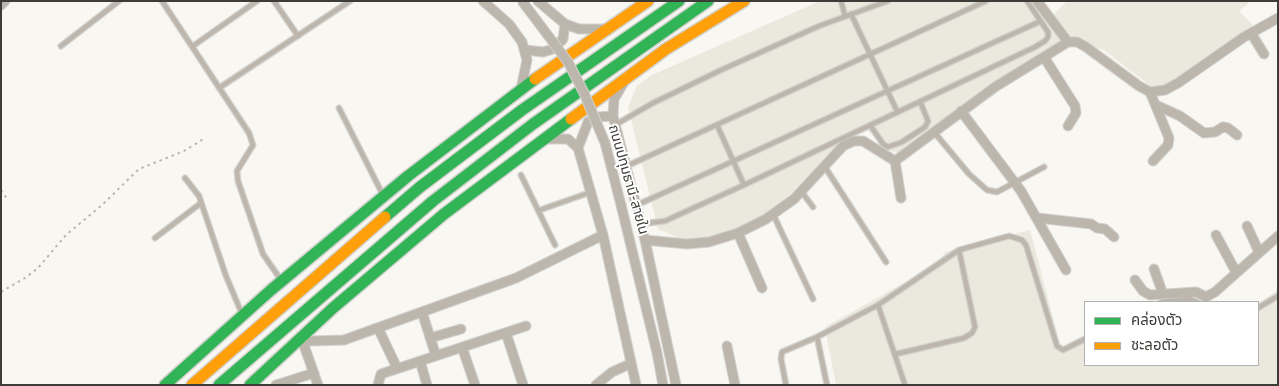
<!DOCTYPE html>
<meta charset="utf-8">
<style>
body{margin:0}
#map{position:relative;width:1279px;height:386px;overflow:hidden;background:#f8f7f2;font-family:Overpass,"Noto Sans Thai",sans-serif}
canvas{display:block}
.frame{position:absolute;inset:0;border:2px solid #3d3c38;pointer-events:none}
.legend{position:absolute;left:1084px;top:301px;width:175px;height:65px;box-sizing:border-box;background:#fff;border:1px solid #b1b1af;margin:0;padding:6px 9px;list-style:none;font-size:15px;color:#3d3c38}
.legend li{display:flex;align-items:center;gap:10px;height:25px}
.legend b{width:25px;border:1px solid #b1b1af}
</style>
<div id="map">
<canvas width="1279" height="386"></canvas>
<div class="frame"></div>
<ul class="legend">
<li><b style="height:6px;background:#30b455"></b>คล่องตัว</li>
<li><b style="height:6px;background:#ff9f0a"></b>ชะลอตัว</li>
</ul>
</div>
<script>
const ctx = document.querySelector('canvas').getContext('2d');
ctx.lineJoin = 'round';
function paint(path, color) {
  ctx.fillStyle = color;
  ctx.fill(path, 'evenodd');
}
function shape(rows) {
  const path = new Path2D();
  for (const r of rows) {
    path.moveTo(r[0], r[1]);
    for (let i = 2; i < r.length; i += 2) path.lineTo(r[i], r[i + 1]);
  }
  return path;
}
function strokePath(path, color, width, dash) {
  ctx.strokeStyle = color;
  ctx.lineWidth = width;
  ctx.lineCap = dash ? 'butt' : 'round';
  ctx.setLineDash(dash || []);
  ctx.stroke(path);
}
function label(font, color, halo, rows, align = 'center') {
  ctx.font = font + ' Overpass,"Noto Sans Thai",sans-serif';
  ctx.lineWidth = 4;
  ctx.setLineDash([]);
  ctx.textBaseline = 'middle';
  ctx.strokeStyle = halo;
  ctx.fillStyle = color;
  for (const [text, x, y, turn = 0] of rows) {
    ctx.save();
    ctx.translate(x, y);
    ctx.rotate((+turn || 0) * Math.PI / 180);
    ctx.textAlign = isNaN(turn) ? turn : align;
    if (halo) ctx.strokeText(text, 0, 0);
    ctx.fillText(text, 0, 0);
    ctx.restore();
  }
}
paint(shape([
 [820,1,1037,1,1067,40,900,153,890,151,867,130,848,139,828,154,781,204,742,227,721,235,686,241,658,229,628,107,637,86,652,75],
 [1067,1,1251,1,1239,11,1254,26,1165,88,1153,88,1104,50,1070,38,1054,14],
 [1030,230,1061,348,1085,335,1085,365,1258,365,1258,303,1278,290,1278,385,836,385,825,327,938,264,945,252]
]), '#ebe8dd');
const lane = shape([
 [162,1,249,133,253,145,237,171,238,181,263,254,281,280],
 [274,1,298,36],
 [841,1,845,16],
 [851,14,897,111],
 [61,46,119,1],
 [193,46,257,1],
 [219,88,350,1],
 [339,108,383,195],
 [615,125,653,103,719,71,819,26,888,1],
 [717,125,744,185],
 [870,125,883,144,888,147,902,142,925,127,928,121,920,101],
 [934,132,969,174,987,190,997,192,1044,167],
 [627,166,986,1],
 [825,167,886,262],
 [521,175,555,245],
 [185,178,199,196,226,276,242,314],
 [801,191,813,207],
 [637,205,1041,21],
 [540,210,591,192],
 [773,214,813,299],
 [641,224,665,221,744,185,1035,47,1045,41,1048,37,1048,32,1027,1],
 [155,238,201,203],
 [959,250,1009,236,1022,240,1026,245,1057,346,1063,350,1085,339],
 [1161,302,1190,299,1197,302],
 [878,305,905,385],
 [1258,308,1278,296],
 [786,385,781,359,782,352,817,337],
 [827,385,817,337,878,305,959,250,975,327,972,333,964,338,896,354]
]);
const street = shape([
 [483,1,509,24,522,42,527,60,521,89],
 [538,1,565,24,579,29,606,29],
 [1037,1,1068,42],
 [1,5,5,1],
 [1251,33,1264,54],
 [526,50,543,52,553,49,563,39,565,24],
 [1044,57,1075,106,1076,113,1068,126],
 [623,84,614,99,613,116,645,240,676,385],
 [1150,92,1169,138,1168,145,1153,161],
 [1156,105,1180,116,1204,133,1215,132,1223,127,1228,128,1237,135],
 [961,111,1021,191,1066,270],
 [546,139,568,139,578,148,603,235,636,385],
 [578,148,588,122,596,117,613,116],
 [895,161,901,198],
 [621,205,657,353,663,385],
 [1038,218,1091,224,1097,228,1105,229,1114,237],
 [1247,226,1259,252],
 [738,233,762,288],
 [1216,235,1236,272],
 [645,240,687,244,709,242,738,233,766,219,794,199,843,146,854,141,863,141,895,161,995,87,1068,42,1077,42,1086,47,1139,86,1150,92,1165,90,1178,83,1244,37,1278,18],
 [1154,269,1163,294],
 [1135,280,1143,291,1150,295,1196,292,1206,297,1215,292,1278,236],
 [422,312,436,356],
 [378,328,397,368],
 [506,333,523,385],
 [301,337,309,341,344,340,516,278,603,235],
 [301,337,318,385],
 [430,338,461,329],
 [727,346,735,385],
 [462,347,475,385],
 [420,361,427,385],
 [276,385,314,373],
 [378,385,381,374,526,326],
 [596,385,612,372,630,364]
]);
const fast = shape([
 [385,217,420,187,522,110,679,1],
 [165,385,271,290,408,176,535,79],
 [219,385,433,201,533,124,708,1],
 [250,385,333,308,444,214,571,119]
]);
const slow = shape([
 [535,79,648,1],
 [571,119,666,49,744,1],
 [192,385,385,217]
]);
strokePath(lane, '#d2d1ce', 7);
strokePath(street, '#d2d1ce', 11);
strokePath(fast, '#d2d1ce', 14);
strokePath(slow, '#d2d1ce', 14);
strokePath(shape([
 [1,190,8,200],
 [1,292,25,278,38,268,66,235,102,205,139,169,184,151,205,138]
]), '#bbb5ae', 2, [2.5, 4]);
strokePath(lane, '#bdb6ac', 4.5);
strokePath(street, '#bdb6ac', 9);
strokePath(fast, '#30b455', 11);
strokePath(slow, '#ff9f0a', 11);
const streetBridge = shape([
 [522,1,568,62,584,93,605,143,621,205]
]);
strokePath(streetBridge, '#d2d1ce', 11, []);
strokePath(streetBridge, '#bdb6ac', 9);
label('14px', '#3d3c38', '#fff', [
 ["ถนนปทุมธานี-สายใน",627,180,74]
]);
</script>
